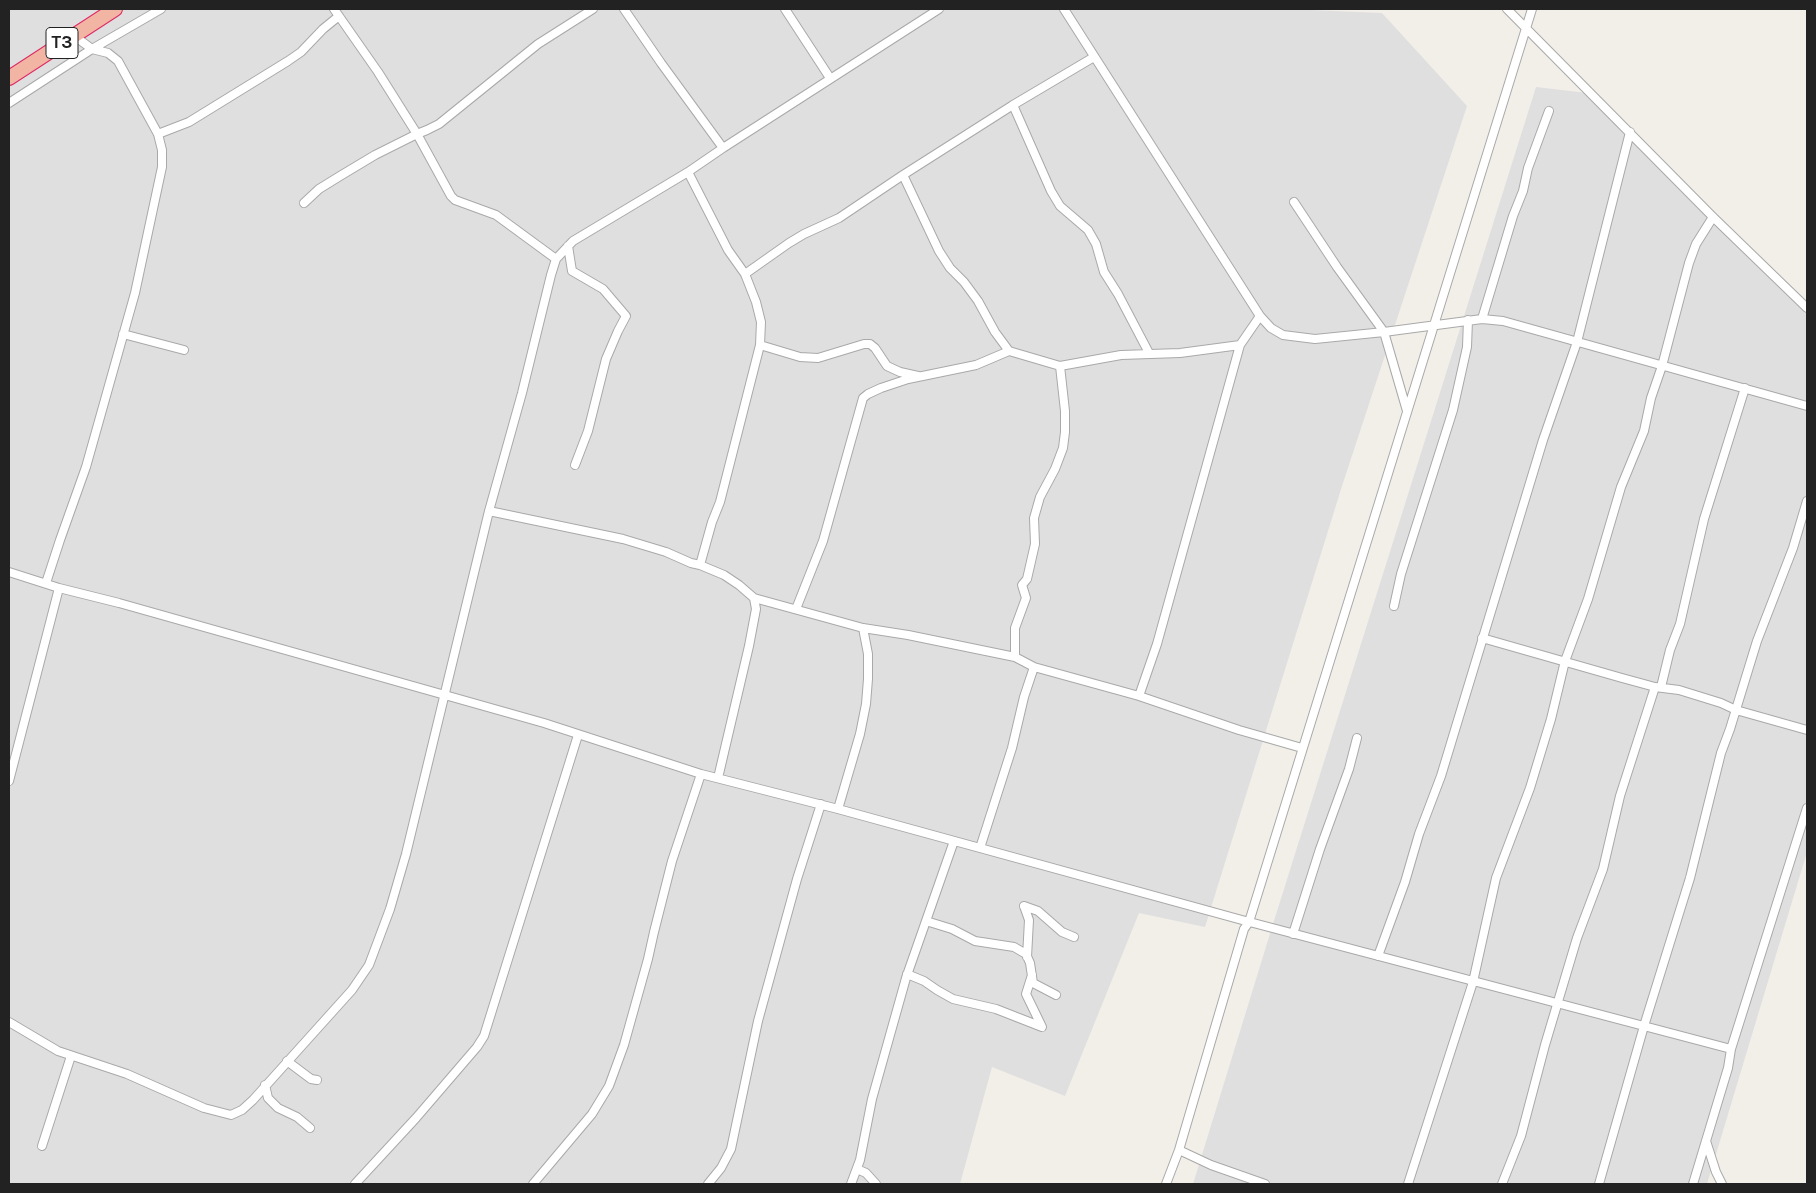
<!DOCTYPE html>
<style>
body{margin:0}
#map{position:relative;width:1816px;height:1193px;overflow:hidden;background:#f2efe9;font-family:Karla,sans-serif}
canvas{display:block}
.frame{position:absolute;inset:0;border:10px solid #222;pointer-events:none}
</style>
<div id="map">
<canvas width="1816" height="1193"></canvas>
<div class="frame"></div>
</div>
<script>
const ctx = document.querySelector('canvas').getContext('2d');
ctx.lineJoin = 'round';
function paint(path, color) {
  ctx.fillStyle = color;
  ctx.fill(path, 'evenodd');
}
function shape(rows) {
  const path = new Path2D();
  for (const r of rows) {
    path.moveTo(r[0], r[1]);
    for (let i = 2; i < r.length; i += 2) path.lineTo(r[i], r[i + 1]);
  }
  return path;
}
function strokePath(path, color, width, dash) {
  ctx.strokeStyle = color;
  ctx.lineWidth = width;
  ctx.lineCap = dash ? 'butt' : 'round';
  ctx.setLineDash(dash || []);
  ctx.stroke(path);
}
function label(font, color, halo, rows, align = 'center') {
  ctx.font = font + ' Karla,sans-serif';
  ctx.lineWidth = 4;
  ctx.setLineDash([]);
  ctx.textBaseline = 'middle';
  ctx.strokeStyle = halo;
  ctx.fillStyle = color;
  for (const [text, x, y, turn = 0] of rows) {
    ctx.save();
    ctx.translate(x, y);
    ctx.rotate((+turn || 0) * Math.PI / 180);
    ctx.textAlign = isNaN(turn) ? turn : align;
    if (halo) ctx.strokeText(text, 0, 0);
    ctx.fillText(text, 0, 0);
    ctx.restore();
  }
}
paint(shape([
 [9,9,1286,9,1382,13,1467,106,1342,486,1205,927,1139,913,1065,1096,992,1067,960,1184,9,1184],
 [1536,87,1587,93,1807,301,1807,852,1707,1184,1193,1184,1273,924]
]), '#e0dfdf');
const minor = shape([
 [624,9,661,63,723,148],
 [785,9,830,78],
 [1064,9,1260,316,1271,328,1283,335,1315,339,1384,332,1482,319,1503,321,1807,406],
 [1507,9,1713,217,1807,308],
 [9,103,92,49,161,9],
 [1013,105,1051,191,1060,206,1088,230,1096,244,1104,272,1118,294,1149,353],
 [158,134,189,122,288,61,301,52,323,29,339,16],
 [688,172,728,250,745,274,789,243,804,234,839,218,903,175,1013,105,1094,57],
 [903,175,939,251,950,268,964,282,978,301,995,332,1009,351,1060,366,1121,355,1180,353,1240,345],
 [1294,202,1337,267,1384,332,1407,411],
 [304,203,319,189,340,176,375,155,417,134,378,72,334,9],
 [568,246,572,271,603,289,626,316,618,331,606,359,588,431,575,465],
 [556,259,496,215,455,200,451,196,417,134,427,130,439,124,538,44,593,9],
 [1260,316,1240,345,1157,644,1139,696,1239,730,1302,748],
 [1482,319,1513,216,1523,191,1528,168,1549,111],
 [123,334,184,350],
 [760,345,800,357,818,358,864,344,870,344,875,348,887,366,900,372,918,376],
 [489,511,623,539,666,552,691,563,700,565,724,575,739,585,754,598,863,628,908,635,1015,657,1034,667,1139,696],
 [700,565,712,522,720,502,760,345,761,322,756,302,745,274],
 [9,572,59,588,119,603,544,723,701,774,838,809,1242,920,1731,1049,1728,1068,1693,1184],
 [46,583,60,540,86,467,135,293,162,167,162,150,158,134,118,61,108,53,92,49,73,35],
 [1394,606,1401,574,1453,410,1467,347,1468,320],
 [796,609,823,541,863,398,868,394,881,388,908,379,976,365,1009,351],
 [1482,638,1622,678,1655,687,1679,690,1721,703,1736,710,1807,730],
 [1015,657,1015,628,1026,598,1022,585,1027,579,1035,544,1034,518,1040,497,1055,469,1063,448,1065,432,1065,411,1060,366],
 [1661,687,1670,650,1680,624,1704,519,1745,388],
 [718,778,749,646,756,609,754,598],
 [9,781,59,588],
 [838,809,860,734,866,704,868,679,868,654,863,628],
 [980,848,1012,748,1024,697,1034,667],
 [1024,906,1038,911,1062,932,1074,937],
 [1024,906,1029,920,1027,957],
 [926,921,952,929,975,941,1014,947,1026,954,1030,963,1033,983,1056,995],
 [1293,934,1320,849,1349,769,1357,738],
 [1378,956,1405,882,1419,834,1441,776,1543,440,1577,342,1630,132],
 [907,974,924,981,937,990,953,999,996,1009,1042,1027,1026,994,1032,975],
 [9,1022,58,1051,127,1074,204,1108,231,1115,242,1110,253,1100,352,990,369,965,390,909,406,854,489,511,522,393,551,275,556,259,573,241,688,172,723,148,939,9],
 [1731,1049,1807,808],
 [287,1061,311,1079,317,1080],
 [265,1085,268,1098,278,1108,297,1117,310,1128],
 [1706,1141,1716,1172,1722,1184],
 [42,1146,71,1056],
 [1179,1150,1211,1165,1265,1184],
 [857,1169,866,1173,876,1184],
 [355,1184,416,1118,477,1047,484,1036,578,735],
 [533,1184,592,1114,609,1086,624,1045,648,959,654,932,672,861,701,774],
 [708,1184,721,1168,731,1149,758,1021,797,879,821,804],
 [851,1184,860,1160,872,1099,906,978,954,841],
 [1166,1184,1179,1150,1244,929,1249,922,1532,9],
 [1408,1184,1473,982,1496,878,1530,788,1551,719,1565,661,1588,599,1621,487,1644,431,1651,398,1662,366,1689,263,1696,244,1713,217],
 [1502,1184,1521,1136,1545,1045,1577,938,1603,869,1620,796,1655,687],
 [1599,1184,1644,1026,1690,878,1721,753,1730,729,1757,641,1793,548,1807,501]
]);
const trunk = shape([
 [9,78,115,9]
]);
strokePath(minor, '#a9a9a9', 10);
strokePath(trunk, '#dc2a67', 16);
strokePath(minor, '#fff', 8);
strokePath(trunk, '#f2b4a3', 14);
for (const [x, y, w] of [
 [62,43,32]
]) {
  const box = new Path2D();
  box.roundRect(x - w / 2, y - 15.5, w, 31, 4);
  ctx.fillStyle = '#fff';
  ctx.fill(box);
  strokePath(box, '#222', 1);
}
label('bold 18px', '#222', null, [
 ["T3",62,43]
]);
</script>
